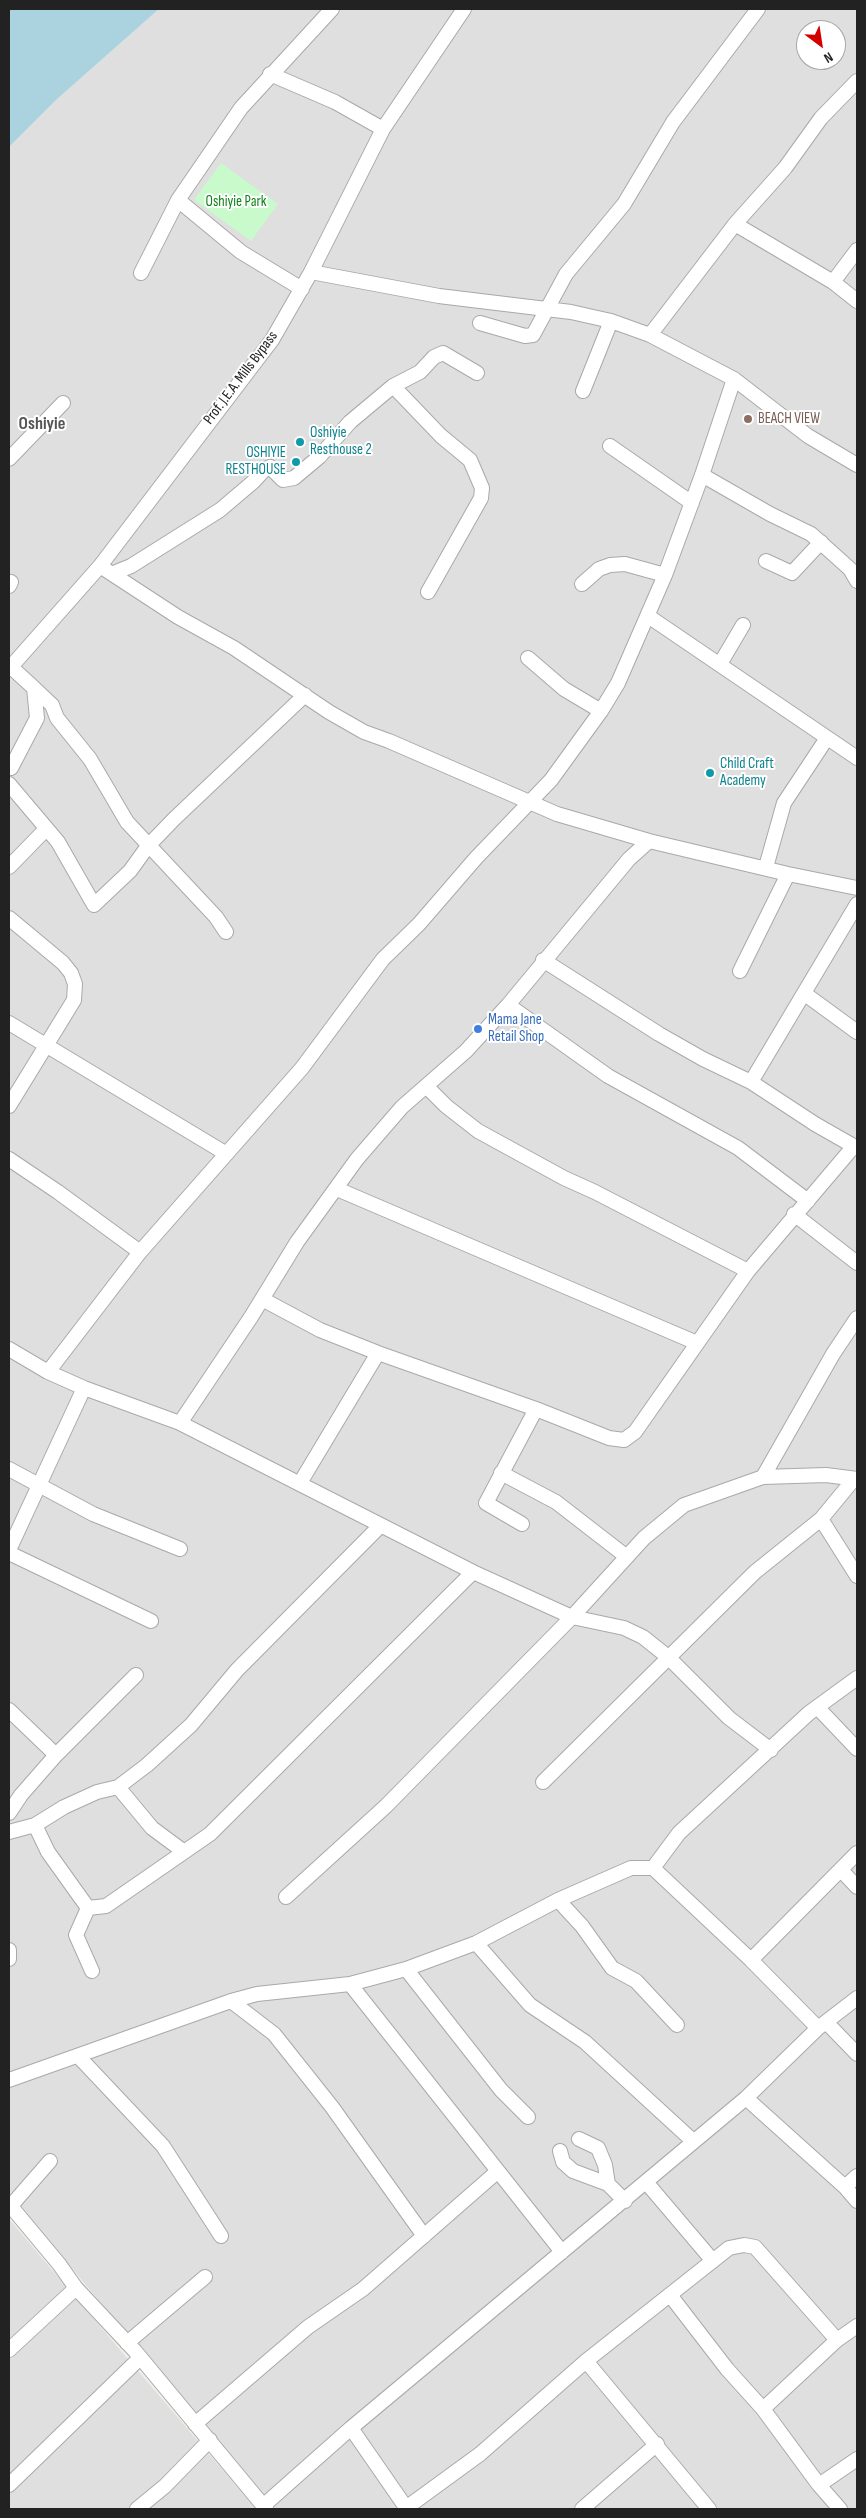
<!DOCTYPE html>
<style>
body{margin:0}
#map{position:relative;width:866px;height:2518px;overflow:hidden;background:#f2efe9;font-family:"Sofia Sans Condensed",sans-serif}
canvas{display:block}
.frame{position:absolute;inset:0;border:10px solid #222;pointer-events:none}
.north{position:absolute;left:796px;top:20px;width:50px;height:50px;box-sizing:border-box;background:#fff;border:1px solid #a7a7a7;border-radius:50%;rotate:149deg;font-size:14px;font-weight:700;line-height:20px;text-align:center;color:#222}
.north::after{content:'';display:block;margin:auto;width:18px;height:22px;background:#d40000;clip-path:polygon(50% 0,100% 100%,50% 72%,0 100%)}
</style>
<div id="map">
<canvas width="866" height="2518"></canvas>
<div class="frame"></div>
<div class="north">N</div>
</div>
<script>
const ctx = document.querySelector('canvas').getContext('2d');
ctx.lineJoin = 'round';
function paint(path, color) {
  ctx.fillStyle = color;
  ctx.fill(path, 'evenodd');
}
function shape(rows) {
  const path = new Path2D();
  for (const r of rows) {
    path.moveTo(r[0], r[1]);
    for (let i = 2; i < r.length; i += 2) path.lineTo(r[i], r[i + 1]);
  }
  return path;
}
function strokePath(path, color, width, dash) {
  ctx.strokeStyle = color;
  ctx.lineWidth = width;
  ctx.lineCap = dash ? 'butt' : 'round';
  ctx.setLineDash(dash || []);
  ctx.stroke(path);
}
function label(font, color, halo, rows, align = 'center') {
  ctx.font = font + ' "Sofia Sans Condensed",sans-serif';
  ctx.lineWidth = 4;
  ctx.setLineDash([]);
  ctx.textBaseline = 'middle';
  ctx.strokeStyle = halo;
  ctx.fillStyle = color;
  for (const [text, x, y, turn = 0] of rows) {
    ctx.save();
    ctx.translate(x, y);
    ctx.rotate((+turn || 0) * Math.PI / 180);
    ctx.textAlign = isNaN(turn) ? turn : align;
    if (halo) ctx.strokeText(text, 0, 0);
    ctx.fillText(text, 0, 0);
    ctx.restore();
  }
}
paint(shape([
 [159,9,857,9,857,2509,273,2509,9,2193,9,147,56,100],
 [806,30,836,30,836,60,806,60],
 [9,2219,75,2297,256,2509,9,2509]
]), '#e0dfdf');
paint(shape([
 [221,163,278,204,251,241,194,200]
]), '#c8facc');
paint(shape([
 [9,9,159,9,56,100,9,147]
]), '#aad3df');
const minor = shape([
 [270,74,335,102,383,129],
 [178,200,241,252,302,289],
 [735,224,833,282,857,301],
 [311,272,439,296,571,312,611,321,650,335,734,379,808,436,857,465],
 [141,273,178,200,241,108,332,9],
 [833,282,857,250],
 [480,323,525,336,533,335,566,274,624,204,673,122,758,9],
 [650,335,735,224,785,168,821,118,857,81],
 [583,391,611,321],
 [610,446,692,503],
 [9,459,63,403],
 [702,475,770,514,811,534,850,569,857,581],
 [766,561,792,573,821,542],
 [100,566,178,617,234,648,329,712,364,732,389,741,557,814,649,841,788,874,857,888],
 [114,573,131,566,220,510,253,482,264,470,270,467,283,480,294,478,319,457,350,422,393,386],
 [582,584,599,569,610,565,625,564,665,575],
 [9,586,11,582],
 [428,592,481,498,482,488,470,460,441,436,393,386,420,372,434,357,443,353,477,373],
 [648,616,857,758],
 [528,658,564,689,601,711],
 [720,664,743,625],
 [11,667,34,688,37,718,11,768],
 [9,669,100,566,272,340,311,272,383,129,464,9],
 [34,688,52,705,57,718,90,759,127,822,216,917,226,932],
 [9,784,58,842,94,905,130,871,148,846,174,819,305,695],
 [9,867,46,829],
 [766,867,784,803,827,738],
 [9,918,63,963,71,973,75,984,74,1000,9,1106],
 [543,960,659,1034,703,1059,751,1082,815,1124,857,1148],
 [740,971,788,874],
 [805,994,857,1032],
 [508,1005,608,1076,738,1148,808,1201],
 [9,1023,225,1153],
 [751,1082,857,904],
 [426,1086,446,1106,478,1131,564,1178,595,1192,748,1271],
 [9,1159,58,1192,140,1252],
 [337,1189,697,1343],
 [794,1214,857,1263],
 [262,1299,320,1330,378,1353,536,1409,609,1438,624,1440,635,1432,748,1271,854,1146],
 [9,1349,48,1372,84,1388,180,1423,473,1572,572,1617,624,1628,643,1637,668,1657,729,1718,771,1750],
 [48,1372,140,1252,302,1068,383,959,419,924,476,858,551,780,601,711,618,683,665,575,702,475,734,379],
 [180,1423,251,1317,297,1242,357,1159,402,1107,466,1051,508,1005,629,859,649,841],
 [9,1469,93,1514,180,1549],
 [501,1473,556,1502,627,1557],
 [763,1477,833,1354,857,1318],
 [300,1483,378,1353],
 [821,1519,854,1479],
 [522,1524,486,1503,536,1409],
 [9,1550,84,1388],
 [9,1553,151,1621],
 [818,1708,857,1749],
 [9,1710,56,1755],
 [543,1782,755,1572,821,1519,857,1576],
 [118,1787,152,1828,183,1851],
 [9,1813,21,1795,56,1755,136,1675],
 [35,1825,48,1852,88,1908,106,1906,210,1834,473,1572],
 [9,1832,35,1825,64,1807,97,1792,118,1787,147,1765,191,1725,237,1670,380,1526],
 [653,1868,679,1833,809,1713,857,1678],
 [841,1870,857,1887],
 [286,1897,386,1806,572,1617,644,1538,684,1505,763,1477,826,1475,857,1479],
 [558,1900,582,1926,612,1968,636,1981,677,2025],
 [88,1908,76,1935,92,1971],
 [476,1943,530,2005,585,2042,693,2141],
 [9,1950,9,1959],
 [751,1960,857,1853],
 [406,1969,501,2090,528,2117],
 [350,1984,562,2252],
 [231,2001,274,2034,332,2107,424,2236],
 [826,2022,857,2054],
 [78,2056,163,2146,221,2236],
 [9,2080,231,2001,257,1994,350,1984,406,1969,476,1943,558,1900,631,1868,653,1868,751,1960,818,2028],
 [746,2098,845,2187,857,2201],
 [579,2139,598,2148,605,2165,608,2184,625,2201],
 [560,2151,563,2162,573,2171,608,2184],
 [646,2182,713,2261],
 [845,2187,857,2176],
 [9,2204,59,2264,76,2288,135,2351,266,2509],
 [9,2208,50,2161],
 [670,2295,727,2369,763,2409,819,2485,840,2509],
 [127,2343,205,2277],
 [9,2350,76,2288],
 [586,2361,709,2509],
 [763,2409,837,2340,857,2326],
 [195,2424,308,2327,363,2289,498,2171],
 [351,2428,407,2509],
 [9,2485,140,2358],
 [819,2485,857,2459],
 [263,2506,351,2428,746,2098,818,2028,857,1998],
 [406,2508,480,2454,586,2361,729,2248,744,2245,755,2247,837,2340],
 [137,2509,165,2486,210,2440],
 [582,2509,657,2444]
]);
strokePath(minor, '#a9a9a9', 16);
strokePath(minor, '#fff', 14);
for (const [x, y, r, color] of [
 [748,419,5,"#8d6e63"],
 [300,442,5,"#0f9aa8"],
 [296,462,5,"#0f9aa8"],
 [710,773,5,"#0f9aa8"],
 [478,1029,5,"#3f7fe0"]
]) {
  const dot = new Path2D();
  dot.arc(x, y, r, 0, 2 * Math.PI);
  ctx.fillStyle = color;
  ctx.fill(dot);
  strokePath(dot, '#fff', 2);
}
label('15px', '#0c8416', '#fff', [
 ["Oshiyie Park",236,202]
]);
label('15px', '#222', '#fff', [
 ["Prof. J.E.A. Mills Bypass",241,378,-53]
]);
label('15px', '#785e54', '#fff', [
 ["BEACH VIEW",758,419]
], 'left');
label('15px', '#0d838f', '#fff', [
 ["Oshiyie",310,433],
 ["Resthouse 2",310,450],
 ["OSHIYIE",286,453,"right"],
 ["RESTHOUSE",286,470,"right"],
 ["Child Craft",720,764],
 ["Academy",720,781]
], 'left');
label('15px', '#366cbe', '#fff', [
 ["Mama Jane",488,1020],
 ["Retail Shop",488,1037]
], 'left');
label('bold 18px', '#555', '#fff', [
 ["Oshiyie",42,424]
]);
</script>
